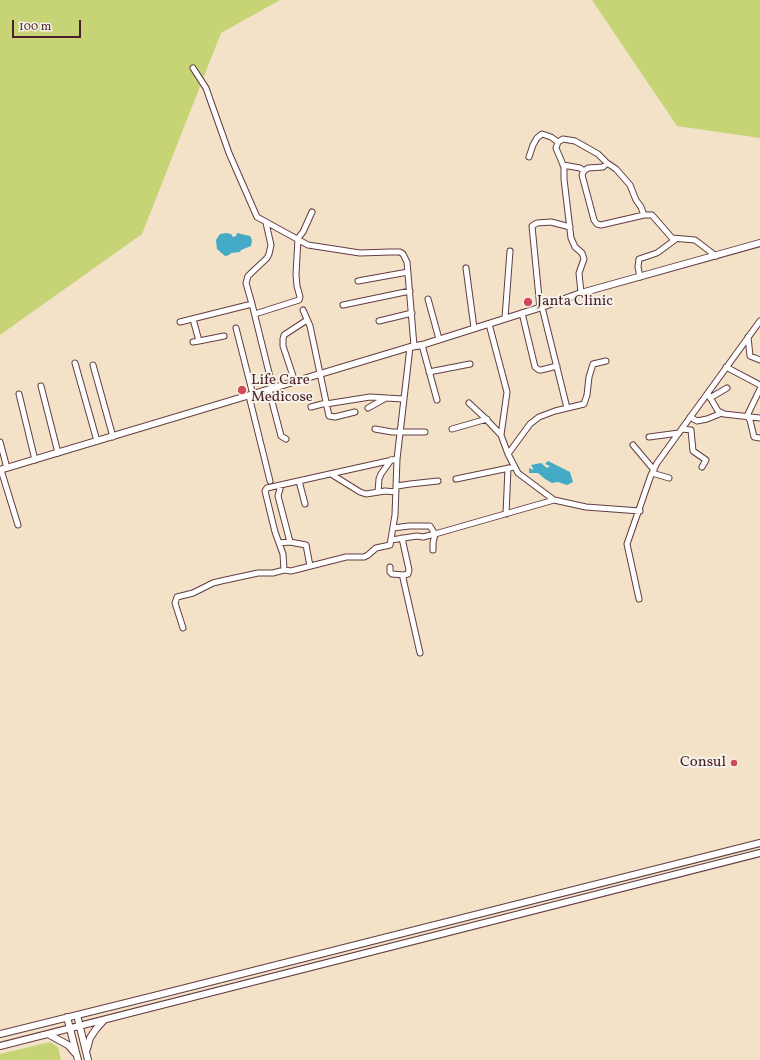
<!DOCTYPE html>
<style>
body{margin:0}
#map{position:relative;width:760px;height:1060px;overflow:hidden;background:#f3e2c7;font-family:Vollkorn,serif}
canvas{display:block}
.scale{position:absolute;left:12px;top:20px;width:69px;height:18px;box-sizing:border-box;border:2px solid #4a1f2b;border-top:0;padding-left:5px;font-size:12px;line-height:14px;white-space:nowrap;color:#4a1f2b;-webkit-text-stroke:3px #f7f3e8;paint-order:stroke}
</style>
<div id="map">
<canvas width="760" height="1060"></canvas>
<div class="scale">100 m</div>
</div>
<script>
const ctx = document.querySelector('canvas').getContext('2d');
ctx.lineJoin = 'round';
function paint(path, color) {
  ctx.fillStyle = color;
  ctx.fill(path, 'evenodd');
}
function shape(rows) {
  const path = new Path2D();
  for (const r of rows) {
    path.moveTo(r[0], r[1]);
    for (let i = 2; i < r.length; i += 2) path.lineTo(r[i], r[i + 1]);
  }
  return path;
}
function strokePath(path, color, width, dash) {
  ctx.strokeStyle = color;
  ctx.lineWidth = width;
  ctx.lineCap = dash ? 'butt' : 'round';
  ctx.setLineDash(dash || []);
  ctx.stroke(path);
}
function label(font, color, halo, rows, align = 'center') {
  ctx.font = font + ' Vollkorn,serif';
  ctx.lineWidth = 4;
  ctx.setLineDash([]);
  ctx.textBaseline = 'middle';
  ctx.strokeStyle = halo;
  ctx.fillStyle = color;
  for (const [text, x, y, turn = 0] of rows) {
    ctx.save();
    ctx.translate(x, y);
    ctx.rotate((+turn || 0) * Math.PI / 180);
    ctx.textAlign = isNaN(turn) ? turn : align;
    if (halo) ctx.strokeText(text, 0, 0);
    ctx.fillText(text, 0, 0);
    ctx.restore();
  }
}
paint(shape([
 [0,0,280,0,221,33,142,234,0,335],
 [592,0,760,0,760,138,677,126],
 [50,1042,58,1047,61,1060,0,1060,0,1054]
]), '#c6d476');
paint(shape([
 [226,233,231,234,233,237,236,236,237,233,250,236,252,240,251,246,241,250,240,252,231,253,229,255,225,256,217,249,216,240,220,234],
 [548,461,570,472,573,482,567,485,558,482,552,483,545,479,538,473,529,473,529,468,534,470,531,465,541,463,547,468,550,466,545,464]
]), '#45aac5');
const minor = shape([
 [193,68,206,88,229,153,257,217,308,245,360,253,390,252,400,252,403,254,407,262,414,346],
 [529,157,533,145,537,138,542,134,551,137,558,142],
 [563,165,580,168,584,171],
 [584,171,582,175,594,220,597,224,601,225,644,215,652,215,672,238,695,240,716,256],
 [584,171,588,168,603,167,607,163],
 [266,223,271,245,269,254,267,258,248,276,246,283,252,304,273,389],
 [466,268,474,328],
 [640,277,638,267,639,259,657,253,676,239],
 [358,281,408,272],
 [581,293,579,273,584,259,582,253,575,247,571,238,564,179,564,167,556,148,558,142,563,139,575,141,598,154,607,163,616,169,630,185,636,200,641,207,644,215],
 [428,299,439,339],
 [343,305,410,291],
 [542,307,567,408],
 [540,308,532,226,537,223,551,222,570,227],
 [303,310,310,326,329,416,335,417,355,412],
 [522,313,535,367,539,370,541,370,557,366],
 [255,314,299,300,300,297,297,286,296,275,298,238,303,232,312,212],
 [505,318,510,251],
 [193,319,199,341,224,336],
 [379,321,412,313],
 [180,322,252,304],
 [489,324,507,392,501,435],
 [236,328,253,395],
 [748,337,750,356,760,360],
 [193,342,199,341],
 [422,345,437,400],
 [606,361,593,364,589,377,587,395,584,404,555,411,539,417,530,424,508,454,518,473,554,500,586,507,640,511],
 [75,363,97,441],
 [93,365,113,437],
 [726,367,760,385],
 [429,372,470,364],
 [295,382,283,346,283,339,284,335,307,320],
 [41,386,58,453],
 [269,390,281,436,286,439],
 [19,394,35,460],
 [708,394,718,411,724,414,760,418],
 [249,396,270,481],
 [710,398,727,388],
 [469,403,485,418,501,435,508,454],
 [326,404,370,397,403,399],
 [311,407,326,403],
 [368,408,386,398],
 [747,416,760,389],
 [747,416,750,420,754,437,760,438],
 [690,417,697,421,707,419,722,413],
 [375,429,392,432,425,432],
 [452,429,487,419],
 [682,429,691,430,693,451,706,460,702,467],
 [649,437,679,433],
 [0,442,7,468],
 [633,445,654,470],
 [1,470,18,525],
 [652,473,669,478],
 [331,474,360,492,366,494,385,491,396,492],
 [456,479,514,467],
 [299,481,305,504],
 [281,485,278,496,290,542],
 [397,486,410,484,438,481],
 [378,492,379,479,381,474,391,460],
 [506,514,508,468],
 [402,538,409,570,408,574,404,575,403,578,420,653],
 [391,540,417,536,423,537,435,534,430,526,409,526,393,528],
 [279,543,290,542,306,545,310,566],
 [433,550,433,543,435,534,554,500],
 [390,567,390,572,392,574,404,575],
 [284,570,283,554,275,532,265,491,267,488,397,459],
 [639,599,627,544,651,475,657,463,760,321],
 [183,628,175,603,177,597,193,593,213,583,221,581,258,573,273,573,284,570,291,571,346,557,364,557,368,555,376,548,390,545,395,515,397,459,410,347]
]);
const tertiary = shape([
 [0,470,410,347,422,345,542,307,581,293,760,243],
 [77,1015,88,1060],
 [67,1017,78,1060],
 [0,1034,150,997,760,843],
 [48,1034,68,1045,75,1053],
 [0,1046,760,853],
 [87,1049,90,1038,96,1029,104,1020]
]);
strokePath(minor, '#633c42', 7);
strokePath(tertiary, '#633c42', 8);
strokePath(minor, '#fff', 5);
strokePath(tertiary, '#fff', 6);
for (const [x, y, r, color] of [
 [528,302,5,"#d1495b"],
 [242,390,5,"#d1495b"],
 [734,763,4,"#d1495b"]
]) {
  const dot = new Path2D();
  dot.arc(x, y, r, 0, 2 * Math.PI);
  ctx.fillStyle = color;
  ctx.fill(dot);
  strokePath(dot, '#f7f3e8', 1.5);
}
label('15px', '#4a1f2b', '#f7f3e8', [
 ["Janta Clinic",537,302],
 ["Life Care",251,381],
 ["Medicose",251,398],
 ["Consul",726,763,"right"]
], 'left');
</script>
